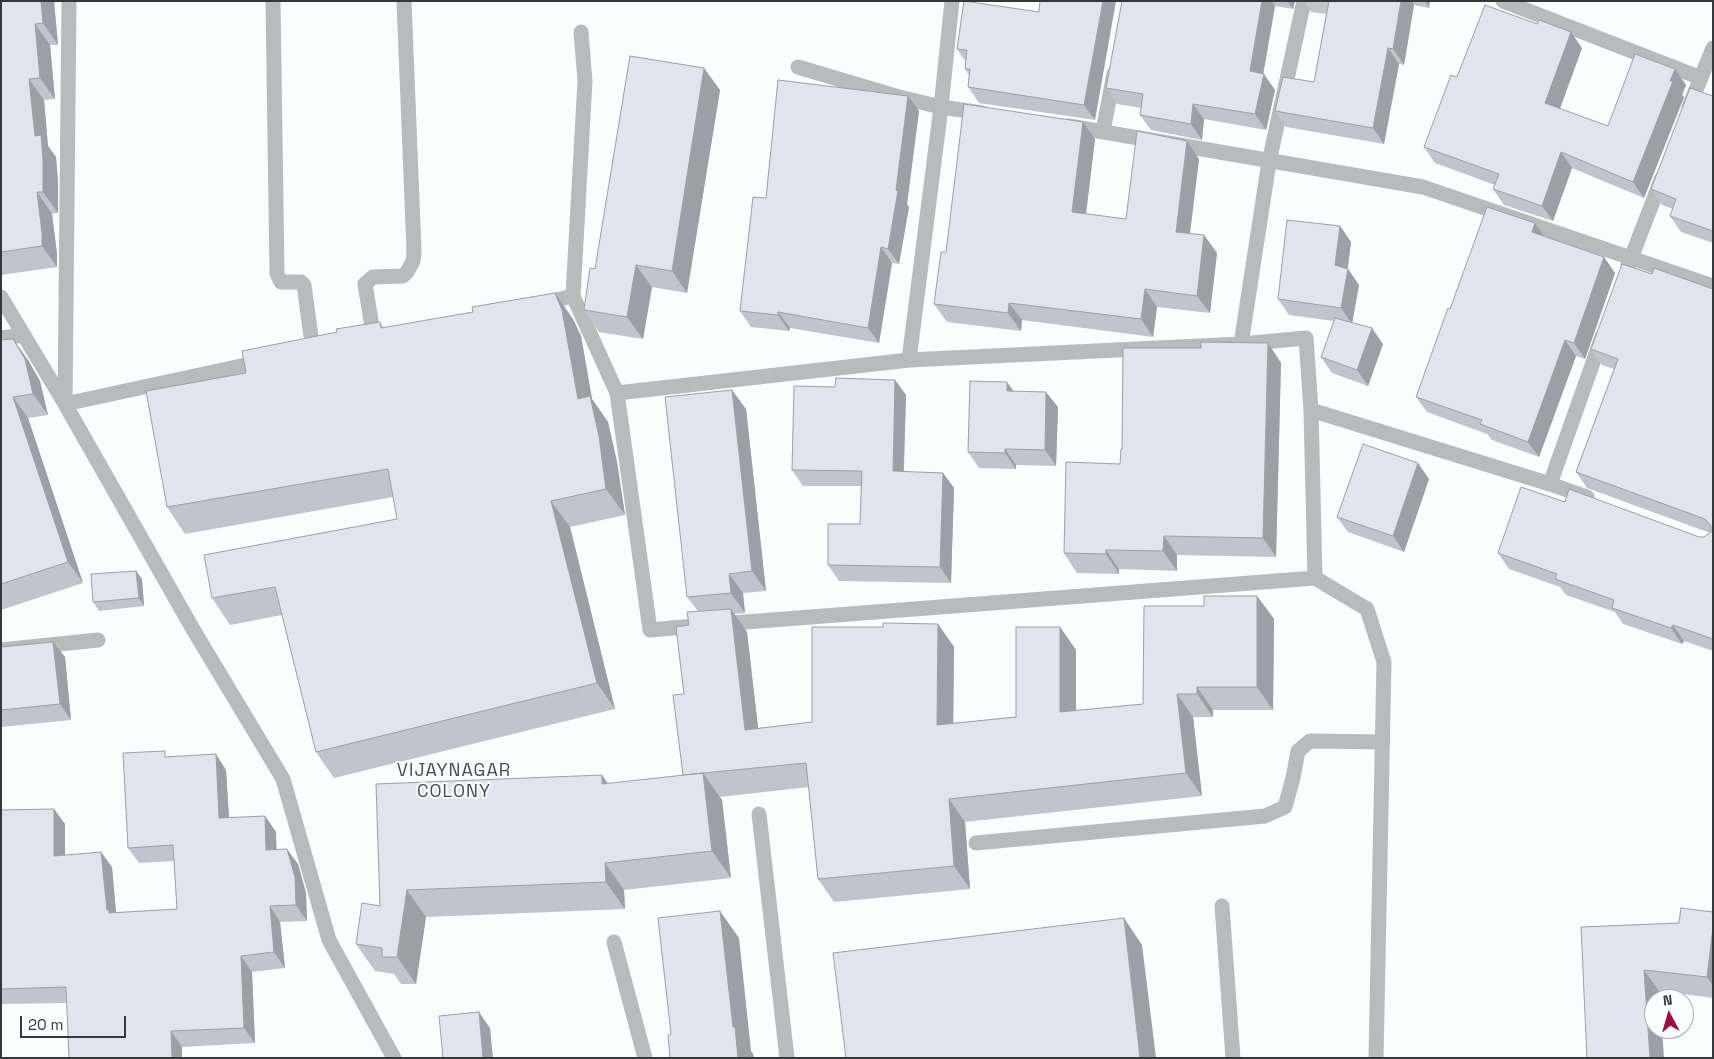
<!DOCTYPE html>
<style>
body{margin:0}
#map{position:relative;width:1714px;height:1059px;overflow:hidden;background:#f8fdfe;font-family:"Space Grotesk",sans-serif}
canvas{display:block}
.frame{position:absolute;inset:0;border:2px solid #34383a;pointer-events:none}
.north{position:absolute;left:1644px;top:989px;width:50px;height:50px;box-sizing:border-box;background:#f8fdfe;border:1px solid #aaaeb0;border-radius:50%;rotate:354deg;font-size:14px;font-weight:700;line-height:20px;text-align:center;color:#34383a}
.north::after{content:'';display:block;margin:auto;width:18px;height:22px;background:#a40940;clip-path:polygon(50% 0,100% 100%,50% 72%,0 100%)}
.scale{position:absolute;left:20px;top:1016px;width:106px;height:22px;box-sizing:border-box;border:2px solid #34383a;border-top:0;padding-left:6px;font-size:15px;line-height:18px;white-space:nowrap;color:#34383a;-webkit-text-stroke:4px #f8fdfe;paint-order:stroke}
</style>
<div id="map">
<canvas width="1714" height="1059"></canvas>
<div class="frame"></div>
<div class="north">N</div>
<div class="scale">20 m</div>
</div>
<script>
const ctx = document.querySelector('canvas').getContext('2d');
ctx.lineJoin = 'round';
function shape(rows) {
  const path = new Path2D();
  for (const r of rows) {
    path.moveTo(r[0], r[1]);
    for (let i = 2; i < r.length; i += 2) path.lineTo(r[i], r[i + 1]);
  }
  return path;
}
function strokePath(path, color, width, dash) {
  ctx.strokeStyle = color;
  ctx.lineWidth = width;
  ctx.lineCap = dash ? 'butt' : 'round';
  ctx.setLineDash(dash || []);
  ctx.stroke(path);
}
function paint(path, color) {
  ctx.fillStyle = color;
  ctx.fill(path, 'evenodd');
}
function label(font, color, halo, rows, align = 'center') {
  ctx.font = font + ' "Space Grotesk",sans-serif';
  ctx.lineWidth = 4;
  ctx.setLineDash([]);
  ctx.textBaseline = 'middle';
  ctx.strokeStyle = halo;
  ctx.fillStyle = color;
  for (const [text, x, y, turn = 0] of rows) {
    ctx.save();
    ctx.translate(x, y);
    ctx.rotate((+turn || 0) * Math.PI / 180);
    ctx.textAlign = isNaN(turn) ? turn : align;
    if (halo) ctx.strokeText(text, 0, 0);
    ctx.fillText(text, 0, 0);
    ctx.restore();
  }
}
strokePath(shape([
 [798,67,899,97,941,107],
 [573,296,585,81,581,32],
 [976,843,1265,816,1285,807,1293,778,1298,751,1310,741,1383,742],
 [1222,906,1233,1058]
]), '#b6bbbb', 15);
strokePath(shape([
 [69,1,65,404,194,631,283,779,329,940,394,1058],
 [273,1,277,274,281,282,301,282,304,285,313,351],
 [1503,1,1701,78],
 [941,107,982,113],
 [1689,107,1713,48],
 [1069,126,1423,187,1713,286],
 [1103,131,1114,74],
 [1628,266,1662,178],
 [1,297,65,404,264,361],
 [539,304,573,296,617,393,650,630,695,626],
 [1,338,24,335],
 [374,339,365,284,373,277,403,276,407,272,413,261,414,251,404,1],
 [1241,344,1269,162,1304,1],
 [909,360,941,107,952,1],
 [617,393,909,360,1241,344,1306,338,1311,410,1315,578],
 [1311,410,1550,484,1587,497],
 [1550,484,1602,337],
 [720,624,1315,578,1367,609,1384,662,1376,1058],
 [1,650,98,640],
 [759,814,787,1058],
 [614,942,645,1058]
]), '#b6bbbb', 15);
paint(shape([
 [1,1,54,1,58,45,50,45,55,99,44,100,48,146,56,157,58,182,58,213,52,214,57,254,57,267,1,275],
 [1122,1,1295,1,1293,9,1275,6,1263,74,1275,90,1266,130,1204,119,1202,140,1151,130,1140,115,1141,108,1117,104,1106,88],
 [1304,1,1430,1,1429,8,1414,5,1404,65,1399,64,1384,144,1286,127,1275,111,1314,82,1326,14,1311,12],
 [1039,12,1095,120,979,103,968,87,969,75,965,69,966,62,957,49],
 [1582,48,1560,109,1608,126,1675,69,1686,85,1682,95,1684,97,1644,198,1572,168,1553,221,1504,205,1493,189,1495,185,1435,163,1424,147,1457,77],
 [720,90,687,293,652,287,643,339,599,332,584,310,595,269],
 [1713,96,1713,243,1681,232,1670,216,1673,209,1662,205,1651,189],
 [919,111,907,204,909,207,899,264,892,263,879,343,790,328,789,331,751,327,740,311,766,198],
 [1095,139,1086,214,1126,219,1199,159,1190,233,1204,235,1217,253,1210,313,1157,307,1153,337,1022,320,1021,331,947,322,934,304,946,252],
 [1535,223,1544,236,1615,273,1585,359,1576,356,1539,457,1492,440,1487,434,1427,412,1416,397,1450,309],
 [1340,226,1351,242,1348,269,1359,285,1352,323,1383,344,1368,386,1332,373,1321,357,1334,321,1289,315,1278,299],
 [1652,274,1713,289,1713,651,1684,641,1682,644,1623,624,1615,612,1566,595,1560,587,1509,569,1498,553,1565,502,1699,537,1704,537,1710,533,1587,488,1576,472,1614,369,1602,365,1591,349],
 [573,319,581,336,592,399,608,422,617,462,625,515,570,527,615,709,334,778,316,752,282,615,230,625,212,598,397,519,393,497,185,534,167,507,246,373,337,332,380,322,384,328],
 [1,340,28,360,40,381,48,415,28,418,83,583,1,610],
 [1268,343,1281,363,1276,557,1177,555,1177,571,1119,569,1119,574,1077,573,1064,553,1120,464,1122,449,1201,348],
 [895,380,906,395,904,472,943,473,954,488,951,583,839,581,828,565,860,524,861,486,803,486,792,470,835,387],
 [1007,382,1013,391,1058,407,1056,466,1016,465,1016,469,979,468,968,452],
 [746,409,766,591,743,593,745,613,734,614,747,632,758,728,812,722,883,627,938,624,954,647,953,723,1016,717,1060,627,1076,650,1076,711,1143,704,1204,606,1257,596,1274,619,1273,710,1213,710,1213,717,1193,717,1202,796,965,822,970,889,834,902,818,879,809,787,720,797,722,800,731,878,624,890,625,909,426,917,416,984,401,984,394,974,375,971,356,944,380,906,376,784,608,784,683,775,684,694,689,625,698,611,687,597],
 [1429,479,1404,552,1348,532,1337,517],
 [136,571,142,579,144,606,99,611,93,602],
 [53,642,65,657,71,720,1,727,1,647],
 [169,757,226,770,229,818,265,816,276,832,276,849,298,864,306,893,307,921,280,922,285,968,252,972,255,1043,182,1047,66,1003,1,1004,1,810,54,809,65,824,65,855,112,867,116,913,177,909,174,861,139,863,128,848],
 [1713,912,1713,998,1659,991,1660,999,1654,999,1581,927,1679,923]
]), '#bfc5cc');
paint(shape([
 [41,1,54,1,58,45,43,23],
 [1103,1,1116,1,1095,120,1084,105],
 [1262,1,1272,1,1275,6,1261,87,1250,71],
 [1287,1,1295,1,1293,9],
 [1401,1,1412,1,1414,5,1404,65,1393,49],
 [1425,1,1430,1,1429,8],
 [35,24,50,45,55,99,40,78],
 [1571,32,1582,48,1556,119,1545,103],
 [1388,48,1399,64,1384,144,1373,128],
 [704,68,720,90,687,293,672,271],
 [1675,69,1686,85,1682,95,1684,97,1644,198,1633,182],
 [1264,74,1275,90,1266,130,1255,114],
 [29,79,44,100,48,146,56,157,58,182,58,213,43,192,35,136],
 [908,96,919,111,907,204,909,207,899,264,888,249],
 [1193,104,1204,119,1202,140,1191,124],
 [1083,122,1095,139,1084,230,1072,212],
 [1187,141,1199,159,1188,249,1176,232],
 [1561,152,1572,168,1553,221,1542,206],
 [37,192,52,214,57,254,57,267,42,246],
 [1535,223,1546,239,1532,232],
 [1340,226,1351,242,1347,272,1348,269,1359,285,1352,324,1341,308,1335,265],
 [1204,235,1217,253,1210,313,1197,296],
 [881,247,892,263,879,343,868,328],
 [1604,257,1615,273,1585,359,1574,343],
 [636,265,652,287,643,339,627,317],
 [1145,289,1157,307,1153,337,1141,319],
 [555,293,573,319,581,336,592,399,608,422,617,462,625,515,606,489,578,399],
 [1009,303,1022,320,1021,331,1008,313],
 [778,312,790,328,789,331,778,315],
 [1372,328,1383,344,1368,386,1357,370],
 [13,339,28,360,40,381,48,415,33,394],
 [1565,340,1576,356,1539,457,1528,442],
 [1268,343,1281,363,1276,557,1263,538],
 [895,380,906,395,903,487,893,471],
 [1007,382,1018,398,1007,391],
 [732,390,746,409,766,591,752,571],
 [1046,392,1058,407,1056,466,1045,450],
 [13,397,28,418,83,583,68,562],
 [1005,449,1016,465,1016,469,1005,453],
 [1418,463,1429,479,1404,552,1393,536],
 [943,473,954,488,951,583,940,567],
 [551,501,570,527,615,709,597,683],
 [1164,536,1177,555,1177,571,1163,551],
 [1106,550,1119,569,1119,574,1106,554],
 [136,571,142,579,144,606,139,598],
 [729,574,743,593,745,613,731,593],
 [1257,596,1274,619,1273,710,1257,687],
 [731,609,747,632,761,753,745,730],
 [938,624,954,647,953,748,937,725],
 [1673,625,1684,641,1682,644,1671,628],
 [1060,627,1076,650,1076,735,1060,712],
 [53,642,65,657,71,720,60,704],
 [1197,687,1213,710,1213,717,1197,694],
 [1177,694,1193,717,1202,796,1186,773],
 [216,754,226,770,230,834,219,818],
 [703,773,722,800,731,878,712,851],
 [602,775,621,802,602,784],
 [949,799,965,822,970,889,954,866],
 [54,809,65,824,65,872,54,856],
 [265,816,276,832,277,865,266,850],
 [287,849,298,864,306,893,307,921,296,905],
 [101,852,112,867,117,923,120,929,107,910],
 [605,863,624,890,625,909,606,882],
 [407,890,426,917,416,984,397,957],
 [270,906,280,922,285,968,274,952],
 [720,911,739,938,751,1051,753,1054,754,1058,738,1058,733,1027],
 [1124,918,1142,945,1156,1058,1140,1058],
 [1713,927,1713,986,1707,977],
 [241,956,252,972,255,1043,244,1028],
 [1644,970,1659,991,1660,999,1654,999,1654,1029,1662,1029,1664,1058,1650,1058],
 [479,1012,490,1028,493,1058,483,1058],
 [171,1031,182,1047,182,1058,172,1058]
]), '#9ba0a6');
const building = shape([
 [1,1,41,1,43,23,35,24,40,78,29,79,35,136,41,135,43,160,43,192,37,192,42,233,42,246,1,252,1,1],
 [964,1,1039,12,1040,1,1103,1,1084,105,968,87,970,69,965,69,967,50,957,49,964,1],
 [1122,1,1262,1,1250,71,1264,74,1255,114,1193,104,1191,124,1140,115,1143,94,1106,88,1122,1],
 [1329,1,1401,1,1393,49,1388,48,1373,128,1275,111,1283,77,1314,82,1329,1],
 [1485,5,1537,24,1539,20,1571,32,1545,103,1608,126,1635,54,1675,69,1670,81,1673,81,1633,182,1561,152,1542,206,1493,189,1499,174,1424,147,1451,75,1457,77,1485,5],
 [630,56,704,68,672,271,636,265,627,317,584,310,590,268,595,269,630,56],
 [778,80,908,96,896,190,898,191,888,249,881,247,868,328,778,312,778,315,740,311,753,197,766,198,778,80],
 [1690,88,1713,96,1713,231,1670,216,1676,199,1651,189,1690,88],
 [964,104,1083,122,1072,212,1126,219,1137,131,1187,141,1176,232,1204,235,1197,296,1145,289,1141,319,1009,303,1008,313,934,304,941,252,946,252,964,104],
 [1487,207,1535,223,1532,232,1604,257,1574,343,1565,340,1528,442,1480,424,1482,420,1416,397,1448,308,1450,309,1487,207],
 [1287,220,1340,226,1335,265,1348,269,1341,308,1278,299,1287,220],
 [1622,264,1652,274,1654,268,1713,289,1713,639,1673,625,1671,628,1612,608,1614,600,1555,579,1557,574,1498,553,1521,487,1565,502,1569,489,1699,537,1704,537,1711,532,1711,526,1705,519,1576,472,1618,359,1591,349,1622,264],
 [555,293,562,310,578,399,590,396,599,436,606,489,551,501,597,683,316,752,275,587,212,598,204,555,397,519,388,469,167,507,146,391,246,373,242,351,337,332,336,329,380,322,381,328,473,312,472,307,555,293],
 [1335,318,1372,328,1357,370,1321,357,1335,318],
 [13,339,25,359,33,394,13,397,68,562,1,584,1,340,13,339],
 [1201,342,1268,343,1263,538,1164,536,1163,551,1106,550,1106,554,1064,553,1066,462,1120,464,1121,449,1122,449,1123,348,1201,348,1201,342],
 [836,378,895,380,893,471,943,473,940,567,828,565,828,524,860,524,862,471,792,470,794,386,835,387,836,378],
 [970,381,1007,382,1007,391,1046,392,1045,450,1005,449,1005,453,968,452,970,381],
 [732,390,752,571,729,574,731,593,687,597,665,397,732,390],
 [1363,444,1418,463,1393,536,1337,517,1363,444],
 [136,571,139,598,93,602,91,574,136,571],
 [1204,596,1257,596,1257,687,1197,687,1197,694,1177,694,1186,773,949,799,954,866,818,879,806,763,683,775,673,695,684,694,676,627,689,625,687,612,731,609,745,730,812,722,812,627,883,627,883,623,938,624,937,725,1016,717,1016,627,1060,627,1060,712,1143,704,1144,606,1204,606,1204,596],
 [53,642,60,704,1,710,1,647,53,642],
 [165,751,165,757,216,754,219,818,265,816,266,850,287,849,295,877,296,905,270,906,274,952,241,956,244,1028,171,1031,172,1058,69,1058,66,987,1,989,1,810,54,809,54,856,101,852,107,910,109,910,109,913,177,909,173,845,128,848,123,753,165,751],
 [703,773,712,851,605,863,606,882,407,890,397,957,382,957,382,948,356,944,362,903,380,906,376,784,602,775,602,784,703,773],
 [1681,908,1713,912,1713,927,1707,977,1644,970,1650,1058,1587,1058,1581,927,1679,923,1681,908],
 [720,911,733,1027,735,1027,738,1058,670,1058,668,1035,671,1034,658,918,720,911],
 [1124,918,1140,1058,846,1058,833,953,1124,918],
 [479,1012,483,1058,443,1058,439,1016,479,1012]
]);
paint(building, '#dee5ed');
strokePath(building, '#9ba0a6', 1);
ctx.letterSpacing = '1px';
label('18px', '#465053', '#f8fdfe', [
 ["VIJAYNAGAR",454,771],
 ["COLONY",454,792]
]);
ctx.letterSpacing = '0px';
</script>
